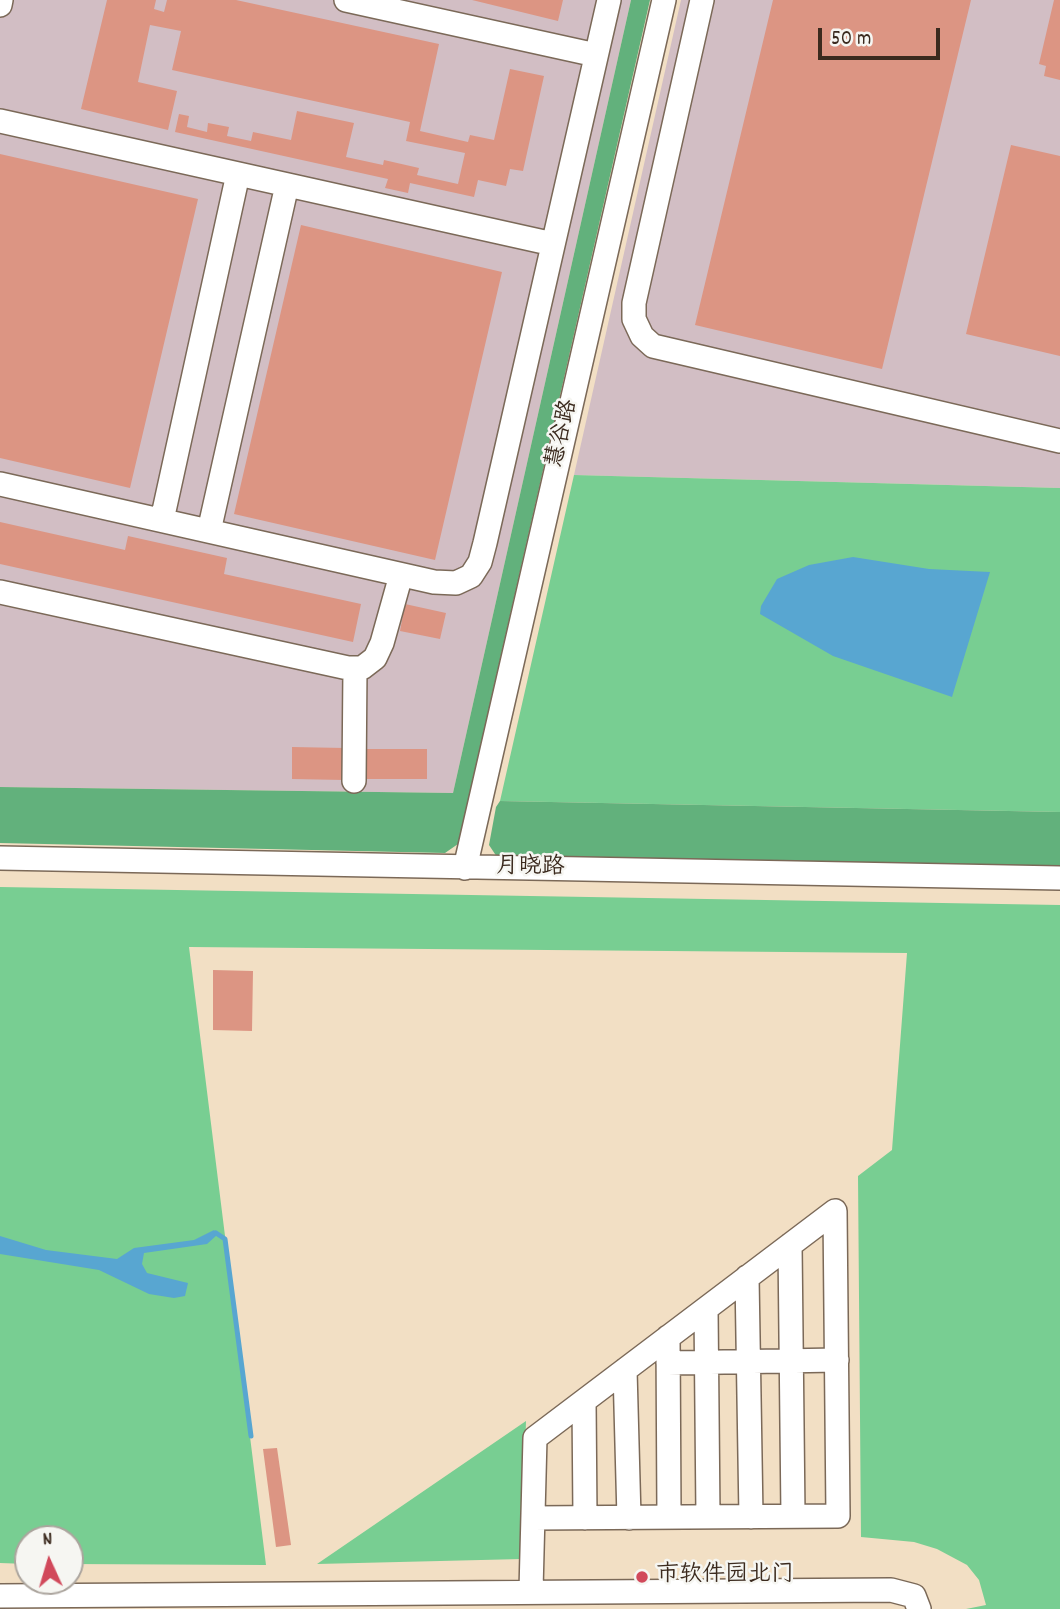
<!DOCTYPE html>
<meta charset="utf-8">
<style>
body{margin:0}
#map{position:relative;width:1060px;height:1609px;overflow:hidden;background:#f2dfc4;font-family:Dekko,sans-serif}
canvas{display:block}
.north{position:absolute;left:14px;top:1525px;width:70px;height:70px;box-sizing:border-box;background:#f6f6f2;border:2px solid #aba49d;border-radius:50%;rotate:356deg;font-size:19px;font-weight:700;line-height:28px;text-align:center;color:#3b2a1e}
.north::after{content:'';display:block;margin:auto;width:24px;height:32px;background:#d1495b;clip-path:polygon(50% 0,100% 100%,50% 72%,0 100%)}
.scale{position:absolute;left:818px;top:28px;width:122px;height:32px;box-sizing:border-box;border:4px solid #3b2a1e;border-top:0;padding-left:9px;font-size:21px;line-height:24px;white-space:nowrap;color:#3b2a1e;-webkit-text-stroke:5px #f6f6f2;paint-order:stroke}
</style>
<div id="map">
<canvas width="1060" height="1609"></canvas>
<div class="north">N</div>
<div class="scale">50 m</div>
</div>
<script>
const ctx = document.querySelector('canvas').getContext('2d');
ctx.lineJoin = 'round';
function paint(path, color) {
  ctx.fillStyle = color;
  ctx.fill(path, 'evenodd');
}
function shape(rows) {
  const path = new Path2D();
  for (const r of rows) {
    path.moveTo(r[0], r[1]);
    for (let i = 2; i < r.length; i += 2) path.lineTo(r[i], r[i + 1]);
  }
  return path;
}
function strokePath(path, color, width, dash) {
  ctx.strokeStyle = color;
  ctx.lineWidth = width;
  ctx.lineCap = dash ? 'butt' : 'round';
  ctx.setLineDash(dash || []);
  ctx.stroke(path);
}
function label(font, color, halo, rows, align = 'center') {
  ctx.font = font + ' Dekko,"LXGW WenKai TC",sans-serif';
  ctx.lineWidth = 5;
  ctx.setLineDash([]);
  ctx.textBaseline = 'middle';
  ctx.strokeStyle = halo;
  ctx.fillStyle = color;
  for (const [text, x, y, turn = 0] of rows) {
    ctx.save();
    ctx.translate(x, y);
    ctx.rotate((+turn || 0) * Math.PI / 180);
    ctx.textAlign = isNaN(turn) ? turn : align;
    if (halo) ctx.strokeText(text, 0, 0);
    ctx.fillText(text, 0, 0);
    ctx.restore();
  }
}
paint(shape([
 [0,0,631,0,453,793,0,787],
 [681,0,1060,0,1060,488,574,475]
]), '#d2bec4');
paint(shape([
 [574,475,1060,488,1060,812,500,801],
 [0,887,1060,905,1060,1609,966,1609,986,1605,979,1580,967,1565,937,1549,914,1542,861,1537,858,1176,892,1150,907,953,189,947,266,1565,70,1564,70,1539,28,1539,28,1564,0,1563],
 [526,1421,522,1559,317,1564]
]), '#78ce92');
paint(shape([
 [631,0,650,0,458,844,445,853,0,843,0,787,453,793],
 [500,801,1060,812,1060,872,501,863,489,845,496,807]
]), '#62b17c');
paint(shape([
 [853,557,929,569,990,572,952,697,833,656,760,614,761,606,777,579,809,565],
 [214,1230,217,1235,207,1244,144,1253,142,1264,147,1273,188,1283,185,1296,174,1298,149,1294,99,1270,0,1254,0,1236,46,1250,117,1259,134,1248,194,1240]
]), '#58a6d1');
strokePath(shape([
 [216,1233,225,1239,251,1436]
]), '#58a6d1', 5);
paint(shape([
 [107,0,156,0,154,9,164,12,167,0,236,0,439,44,420,131,468,142,470,135,494,140,510,69,544,76,523,171,510,169,506,186,478,180,474,197,410,183,408,193,385,188,388,179,175,132,179,114,189,116,187,127,207,132,208,123,229,127,227,136,251,141,253,132,291,140,297,111,354,123,346,157,383,165,384,160,419,168,417,175,458,184,465,153,406,141,410,122,172,70,181,31,150,25,138,82,177,91,168,130,81,109],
 [472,0,563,0,558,21],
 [773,0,971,0,882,369,695,325],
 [1054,0,1060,0,1060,80,1044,76,1046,66,1039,64],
 [1011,145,1060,156,1060,356,966,334],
 [0,154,198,199,130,488,0,458],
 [301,225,502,272,435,560,234,514],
 [0,522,125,550,128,536,227,558,224,574,361,604,353,642,0,564],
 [405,604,446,613,440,639,400,631],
 [292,747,345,748,344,780,292,779],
 [362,749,427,749,427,779,362,779],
 [213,970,253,971,252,1031,213,1030],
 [277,1448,291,1545,276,1547,263,1449]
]), '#dc9583');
const minor = shape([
 [346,0,596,55],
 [702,0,634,303,634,319,642,336,653,346,1060,441],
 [0,5,1,0],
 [0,121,553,244],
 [0,484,434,582,456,583,471,576,480,562,485,543,609,0],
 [162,520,238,174],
 [209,531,287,185],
 [0,592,348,668,362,668,375,658,382,643,401,575],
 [354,781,355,668],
 [0,858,1060,878],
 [465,868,664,0],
 [790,1245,793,1516],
 [747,1277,751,1517],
 [706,1309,708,1517],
 [668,1337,669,1517],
 [668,1363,837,1360],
 [625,1370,629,1518],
 [584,1401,585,1518],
 [531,1590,535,1438,835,1211,838,1516,533,1518],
 [0,1596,891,1590,914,1596,919,1609]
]);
strokePath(minor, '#7b6958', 26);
strokePath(minor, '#fff', 23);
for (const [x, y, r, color] of [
 [642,1577,7,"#d1495b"]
]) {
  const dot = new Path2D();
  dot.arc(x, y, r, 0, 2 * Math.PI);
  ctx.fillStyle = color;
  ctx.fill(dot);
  strokePath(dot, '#f6f6f2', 2.5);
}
label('23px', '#3b2a1e', '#f6f6f2', [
 ["慧谷路",564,434,-77],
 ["月晓路",530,869,1]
]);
label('23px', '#3b2a1e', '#f6f6f2', [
 ["市软件园北门",656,1577]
], 'left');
</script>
